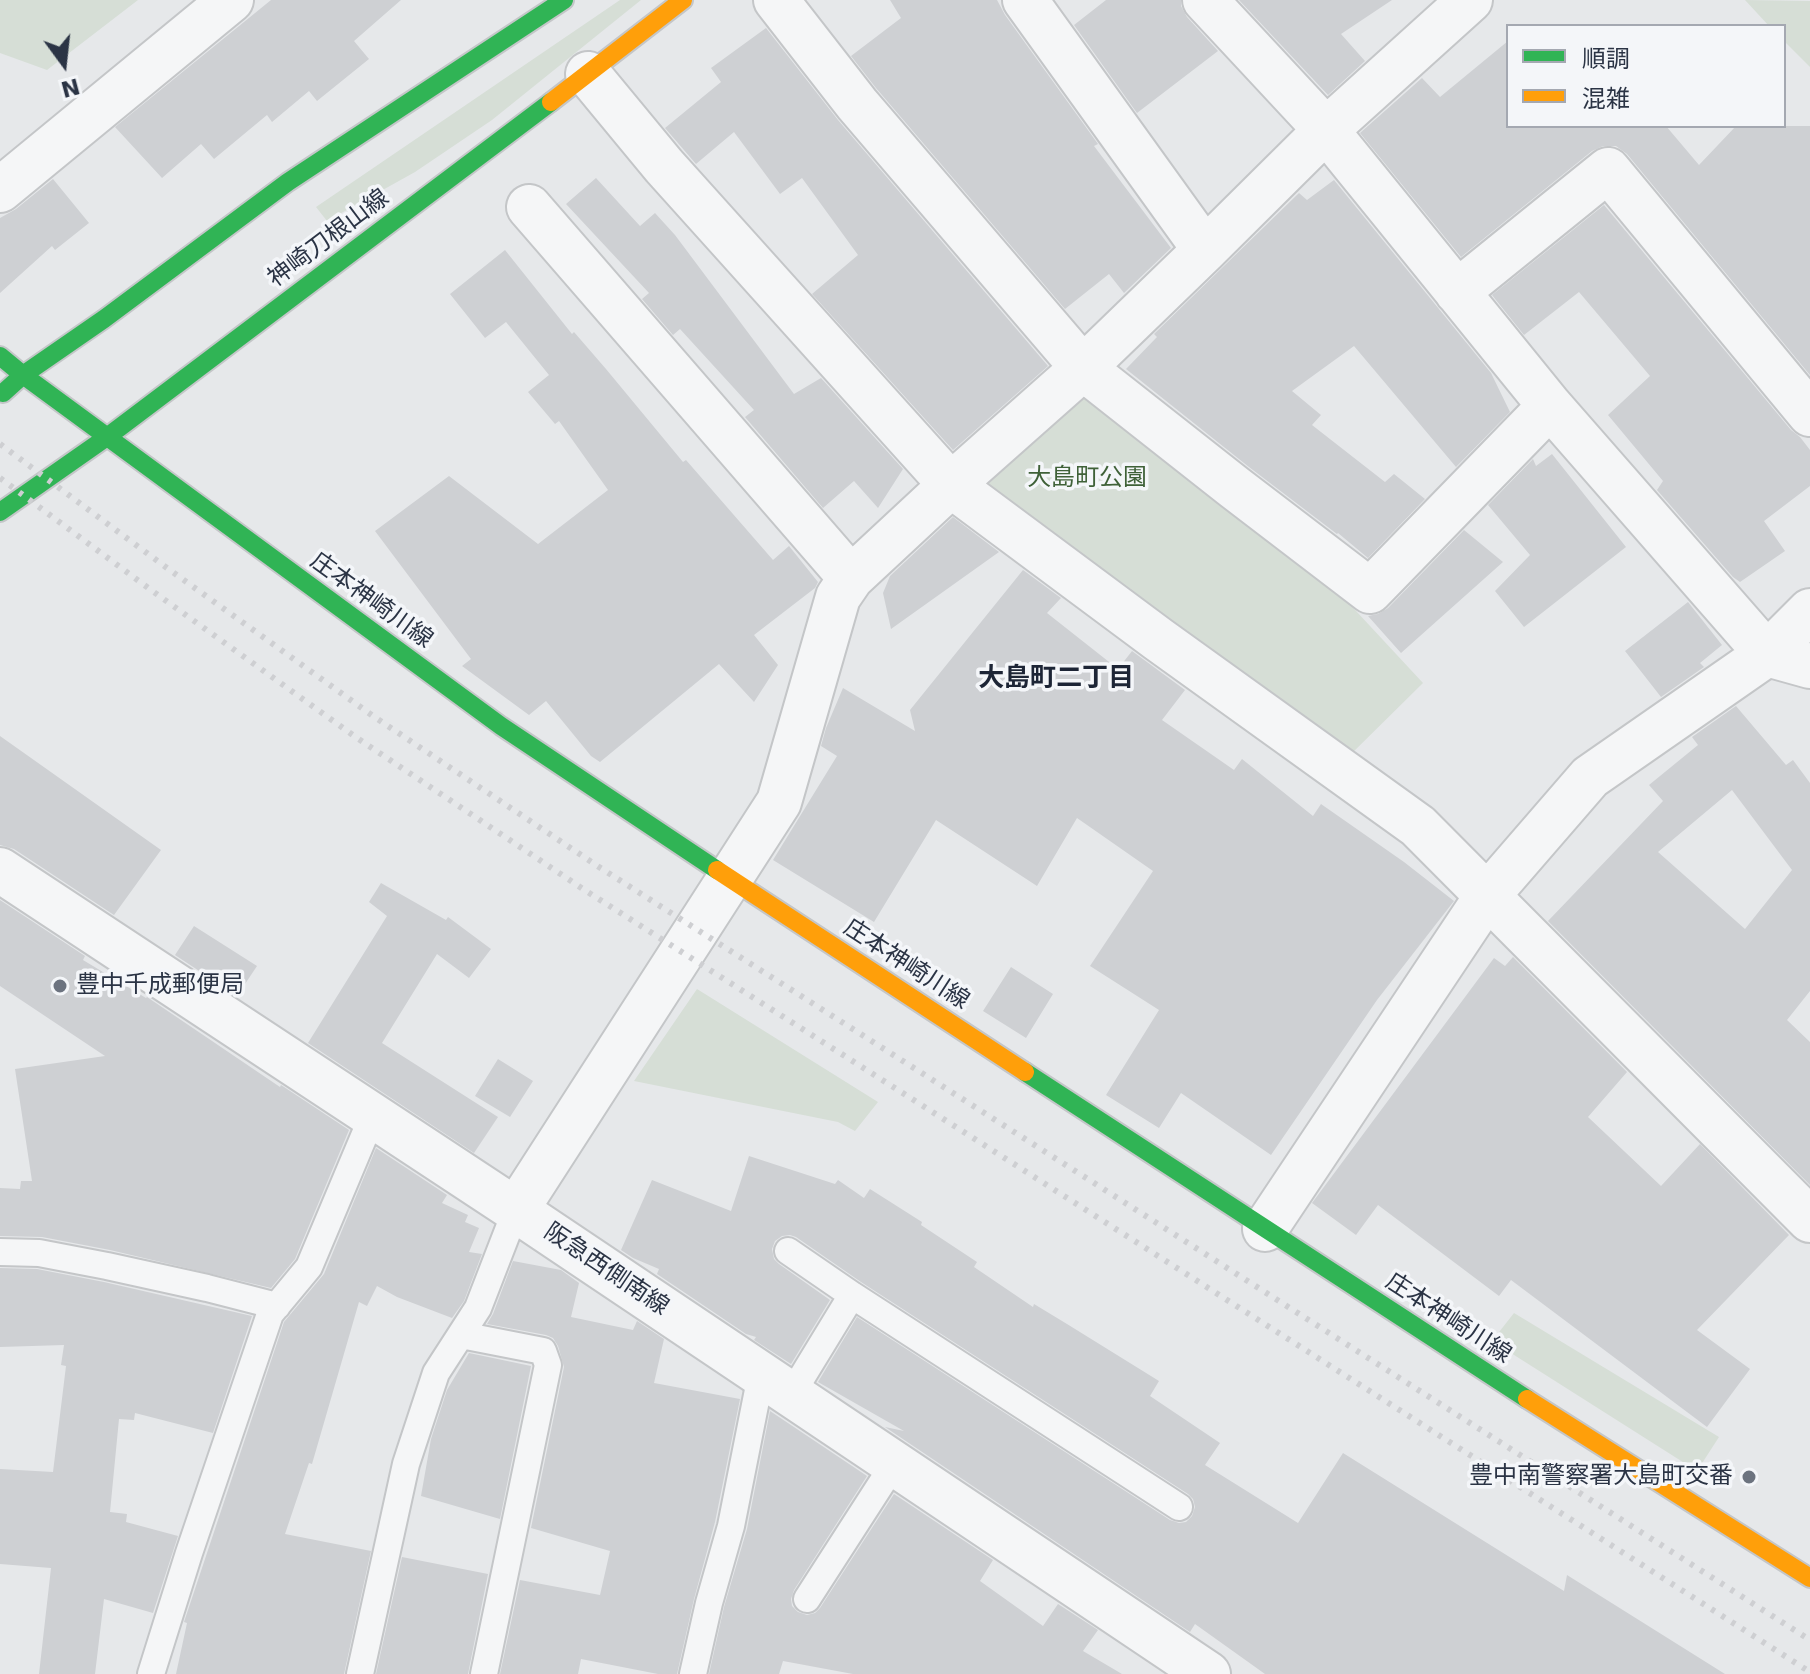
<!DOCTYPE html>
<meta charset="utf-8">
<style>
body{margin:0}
#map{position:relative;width:1810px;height:1674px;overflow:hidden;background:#e6e8ea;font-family:"DejaVu Sans","Noto Sans JP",sans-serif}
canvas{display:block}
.legend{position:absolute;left:1506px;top:24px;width:280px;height:104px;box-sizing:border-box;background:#f4f6f9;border:2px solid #a4a8b1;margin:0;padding:10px 14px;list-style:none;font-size:24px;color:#2b3445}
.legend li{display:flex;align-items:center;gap:16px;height:40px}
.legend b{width:40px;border:2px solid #a4a8b1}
.north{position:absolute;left:24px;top:24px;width:80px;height:80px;-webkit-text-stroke:6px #f4f6f9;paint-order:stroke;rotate:165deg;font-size:22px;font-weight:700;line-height:32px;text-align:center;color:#2b3445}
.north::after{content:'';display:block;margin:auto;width:28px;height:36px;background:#2b3445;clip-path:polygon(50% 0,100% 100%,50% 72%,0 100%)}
</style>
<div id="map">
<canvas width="1810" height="1674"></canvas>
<ul class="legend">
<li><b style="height:10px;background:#30b455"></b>順調</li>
<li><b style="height:10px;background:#ff9f0a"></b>混雑</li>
</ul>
<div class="north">N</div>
</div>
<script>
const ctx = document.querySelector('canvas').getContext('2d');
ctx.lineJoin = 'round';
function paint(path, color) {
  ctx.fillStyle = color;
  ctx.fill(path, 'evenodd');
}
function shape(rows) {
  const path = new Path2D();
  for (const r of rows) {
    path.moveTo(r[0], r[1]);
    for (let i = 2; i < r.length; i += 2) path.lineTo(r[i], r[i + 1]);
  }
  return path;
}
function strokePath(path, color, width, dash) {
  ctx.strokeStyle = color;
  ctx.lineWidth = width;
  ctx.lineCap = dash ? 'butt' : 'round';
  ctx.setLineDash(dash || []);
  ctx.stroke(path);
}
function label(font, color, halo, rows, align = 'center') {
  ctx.font = font + ' "DejaVu Sans","Noto Sans JP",sans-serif';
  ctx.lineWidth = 7;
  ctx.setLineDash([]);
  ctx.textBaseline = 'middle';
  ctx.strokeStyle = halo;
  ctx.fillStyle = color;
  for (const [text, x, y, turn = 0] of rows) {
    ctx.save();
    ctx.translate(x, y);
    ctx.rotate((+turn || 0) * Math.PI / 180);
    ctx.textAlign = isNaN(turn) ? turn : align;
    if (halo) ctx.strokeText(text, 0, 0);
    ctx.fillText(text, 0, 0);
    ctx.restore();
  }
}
paint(shape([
 [0,0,138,0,47,70,0,53],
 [620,0,641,0,492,120,415,172,327,221,316,207],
 [1745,0,1810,1,1810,67,1784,41,1784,26,1769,26],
 [1081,382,1304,555,1423,683,1343,762,972,484],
 [697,989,878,1102,855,1131,838,1122,634,1081],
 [1514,1313,1719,1437,1697,1471,1492,1341]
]), '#d6ded6');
paint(shape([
 [271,0,401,0,354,41,369,59,317,101,309,91,272,122,267,115,214,159,201,144,162,178,115,127],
 [890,0,997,0,1005,15,1098,144,1094,146,1171,248,1124,293,1109,274,1065,309,876,88,851,56,901,18],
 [1106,0,1181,0,1181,6,1187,17,1218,51,1137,113,1074,25],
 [1239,0,1392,0,1341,34,1365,61,1328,95],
 [766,28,838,120,1048,366,953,450,812,294,858,255,802,178,780,194,734,132,696,164,665,128,721,82,711,68],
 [1508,41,1508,126,1666,126,1699,165,1736,126,1810,126,1810,375,1627,154,1616,146,1603,146,1592,151,1461,257,1360,133,1422,78,1440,97],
 [596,178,640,226,655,213,675,235,794,394,821,378,903,469,878,508,854,481,823,508,745,417,754,410,680,329,673,335,642,299,649,293,566,204],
 [53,179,89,223,55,250,52,246,0,293,0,218,16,209],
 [1334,180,1491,373,1510,412,1456,467,1354,346,1292,391,1321,415,1312,425,1385,482,1394,474,1425,499,1368,558,1338,533,1337,534,1249,467,1126,369,1157,337,1154,334,1299,193,1307,200],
 [1604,205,1791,430,1800,437,1810,450,1810,486,1764,521,1785,551,1740,582,1733,577,1657,490,1663,481,1608,415,1650,376,1579,292,1524,335,1492,295],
 [505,250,572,334,574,332,606,369,683,462,686,460,773,560,789,546,818,582,815,588,754,635,778,665,754,702,719,664,600,762,591,756,546,701,529,715,462,666,471,659,375,531,449,476,538,544,608,490,559,421,555,424,528,392,549,375,506,322,485,338,450,294],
 [1552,454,1626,547,1524,627,1495,591,1530,555,1488,505,1533,459,1536,466],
 [953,517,999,552,891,629,883,593,890,576],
 [1464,530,1503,562,1401,653,1368,616,1378,614,1388,608],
 [1023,570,1061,598,1047,613,1118,669,1132,651,1185,690,1162,720,1234,770,1242,759,1313,816,1321,804,1404,862,1454,901,1377,1000,1271,1155,1181,1093,1159,1128,1106,1095,1159,1010,1090,966,1153,871,1077,818,1037,886,936,820,874,922,773,860,837,756,821,746,826,728,843,688,915,731,910,710],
 [1688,602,1722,645,1700,663,1704,667,1661,697,1625,651],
 [1736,706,1786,765,1793,760,1810,783,1810,991,1787,1020,1810,1042,1810,1185,1548,921,1663,801,1649,785,1698,745,1692,737],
 [1732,790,1792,870,1745,929,1658,852],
 [0,736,161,850,114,915,14,849,0,845],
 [381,883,446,920,448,917,491,949,469,978,437,954,382,1043,498,1117,474,1153,308,1043,387,916,369,902],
 [0,900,85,956,83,960,146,998,147,997,280,1087,281,1085,349,1130,295,1259,271,1288,110,1250,42,1237,0,1236,0,1188,20,1189,21,1181,32,1181,15,1069,105,1056,0,986],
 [194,926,257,966,237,996,175,955],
 [1513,957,1627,1072,1588,1117,1661,1186,1700,1144,1789,1235,1697,1330,1750,1369,1707,1427,1511,1280,1499,1296,1378,1205,1356,1235,1312,1203,1494,958,1505,966],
 [1011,967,1053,994,1026,1038,983,1011],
 [498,1059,533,1081,510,1117,475,1096],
 [376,1148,447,1195,442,1203,468,1215,465,1222,479,1228,469,1252,482,1254,464,1301,452,1318,397,1297,377,1286,367,1306,359,1302,312,1464,309,1463,285,1534,371,1551,344,1674,176,1674,187,1623,184,1622,284,1322,324,1274],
 [749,1156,835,1184,838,1180,864,1198,870,1189,922,1222,921,1225,977,1262,974,1267,1033,1307,1034,1304,1067,1324,1159,1381,1150,1396,1220,1443,1205,1465,1298,1523,1343,1453,1564,1591,1567,1575,1725,1674,1265,1674,1195,1624,1190,1632,885,1427,904,1431,818,1382,857,1317,1170,1520,1179,1523,1186,1522,1192,1516,1195,1507,1193,1499,1188,1494,861,1282,796,1237,790,1235,782,1236,775,1241,772,1249,774,1259,779,1264,830,1300,791,1364,754,1340,756,1337,746,1334,657,1274,659,1269,633,1258,621,1250,652,1180,731,1211],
 [513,1261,561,1270,579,1283,571,1317,633,1330,637,1321,664,1339,654,1383,740,1399,715,1522,694,1599,677,1674,658,1674,581,1659,578,1674,500,1674,520,1580,600,1595,610,1551,531,1528,564,1367,558,1346,553,1338,546,1335,487,1324,493,1314],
 [0,1268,37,1269,104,1282,252,1316,213,1433,135,1413,134,1420,119,1419,110,1512,127,1514,126,1522,178,1536,153,1613,104,1599,95,1674,39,1674,51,1568,0,1564,0,1469,53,1472,66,1366,61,1365,64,1345,0,1347],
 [469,1353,531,1366,500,1519,421,1496,431,1439,447,1390],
 [770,1411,867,1476,794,1590,791,1599,792,1606,798,1612,807,1615,815,1613,820,1608,894,1494,993,1560,980,1581,1043,1626,1058,1604,1098,1630,1083,1651,1122,1674,853,1674,783,1661,779,1674,709,1674,724,1607,747,1529],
 [402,1557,488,1574,468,1674,376,1674]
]), '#ced0d3');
const lane = shape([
 [788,1251,852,1295,1179,1507],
 [0,1252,39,1253,107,1266,207,1288,277,1306],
 [461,1335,543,1351,548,1365,484,1674],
 [791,1395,852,1295],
 [807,1599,894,1464],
 [151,1674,189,1553,270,1314,309,1267,373,1115],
 [360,1674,406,1464,436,1373,478,1308,516,1210],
 [693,1674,709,1603,731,1526,761,1375]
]);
const street = shape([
 [776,0,857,104,1083,368,1234,487,1370,591,1550,406],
 [1025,0,1205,250],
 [1205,0,1326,130,1550,406,1767,654,1810,666],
 [588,74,664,166,951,485,1158,639,1418,826,1810,1220],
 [0,190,231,0],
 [529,207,851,578],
 [1457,292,1608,170,1810,414],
 [0,870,516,1210,1208,1674],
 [516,1210,779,802,838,597,851,578,951,485,1083,368,1205,250,1326,130,1470,0],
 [1265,1229,1487,896,1590,777,1767,654,1810,611]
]);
const fast = shape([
 [0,356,23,375,501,726,717,870],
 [3,393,23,375,104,319,288,182,564,0],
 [0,512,107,437,551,102],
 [1025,1072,1527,1399]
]);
const slow = shape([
 [551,102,683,0],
 [717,870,1025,1072],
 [1527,1399,1810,1578]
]);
strokePath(lane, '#c4c6c8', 30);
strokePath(street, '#c4c6c8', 48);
strokePath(fast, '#c4c6c8', 22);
strokePath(slow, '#c4c6c8', 22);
strokePath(lane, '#f5f6f7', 26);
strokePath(street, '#f5f6f7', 44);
strokePath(fast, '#30b455', 18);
strokePath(slow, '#ff9f0a', 18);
strokePath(shape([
 [0,444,167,568,373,716,599,867,1810,1640],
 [0,478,151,590,357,738,583,889,1810,1672]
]), '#cecfd2', 6, [4, 8]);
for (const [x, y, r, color] of [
 [60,986,8,"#6c737f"],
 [1749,1477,8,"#6c737f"]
]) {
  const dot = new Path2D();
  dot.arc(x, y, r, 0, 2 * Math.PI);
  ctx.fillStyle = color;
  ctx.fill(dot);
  strokePath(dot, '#f4f6f9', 3);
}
label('24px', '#2b3445', '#f4f6f9', [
 ["神崎刀根山線",329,239,-37],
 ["庄本神崎川線",371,601,36],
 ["庄本神崎川線",906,965,33],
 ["阪急西側南線",606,1270,34],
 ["庄本神崎川線",1448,1319,33]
]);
label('24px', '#3f6138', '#f4f6f9', [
 ["大島町公園",1087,479]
]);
label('24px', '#2b3445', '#f4f6f9', [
 ["豊中千成郵便局",76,986],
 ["豊中南警察署大島町交番",1733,1477,"right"]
], 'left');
label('bold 26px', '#1d2536', '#f4f6f9', [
 ["大島町二丁目",1056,679]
]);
</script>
